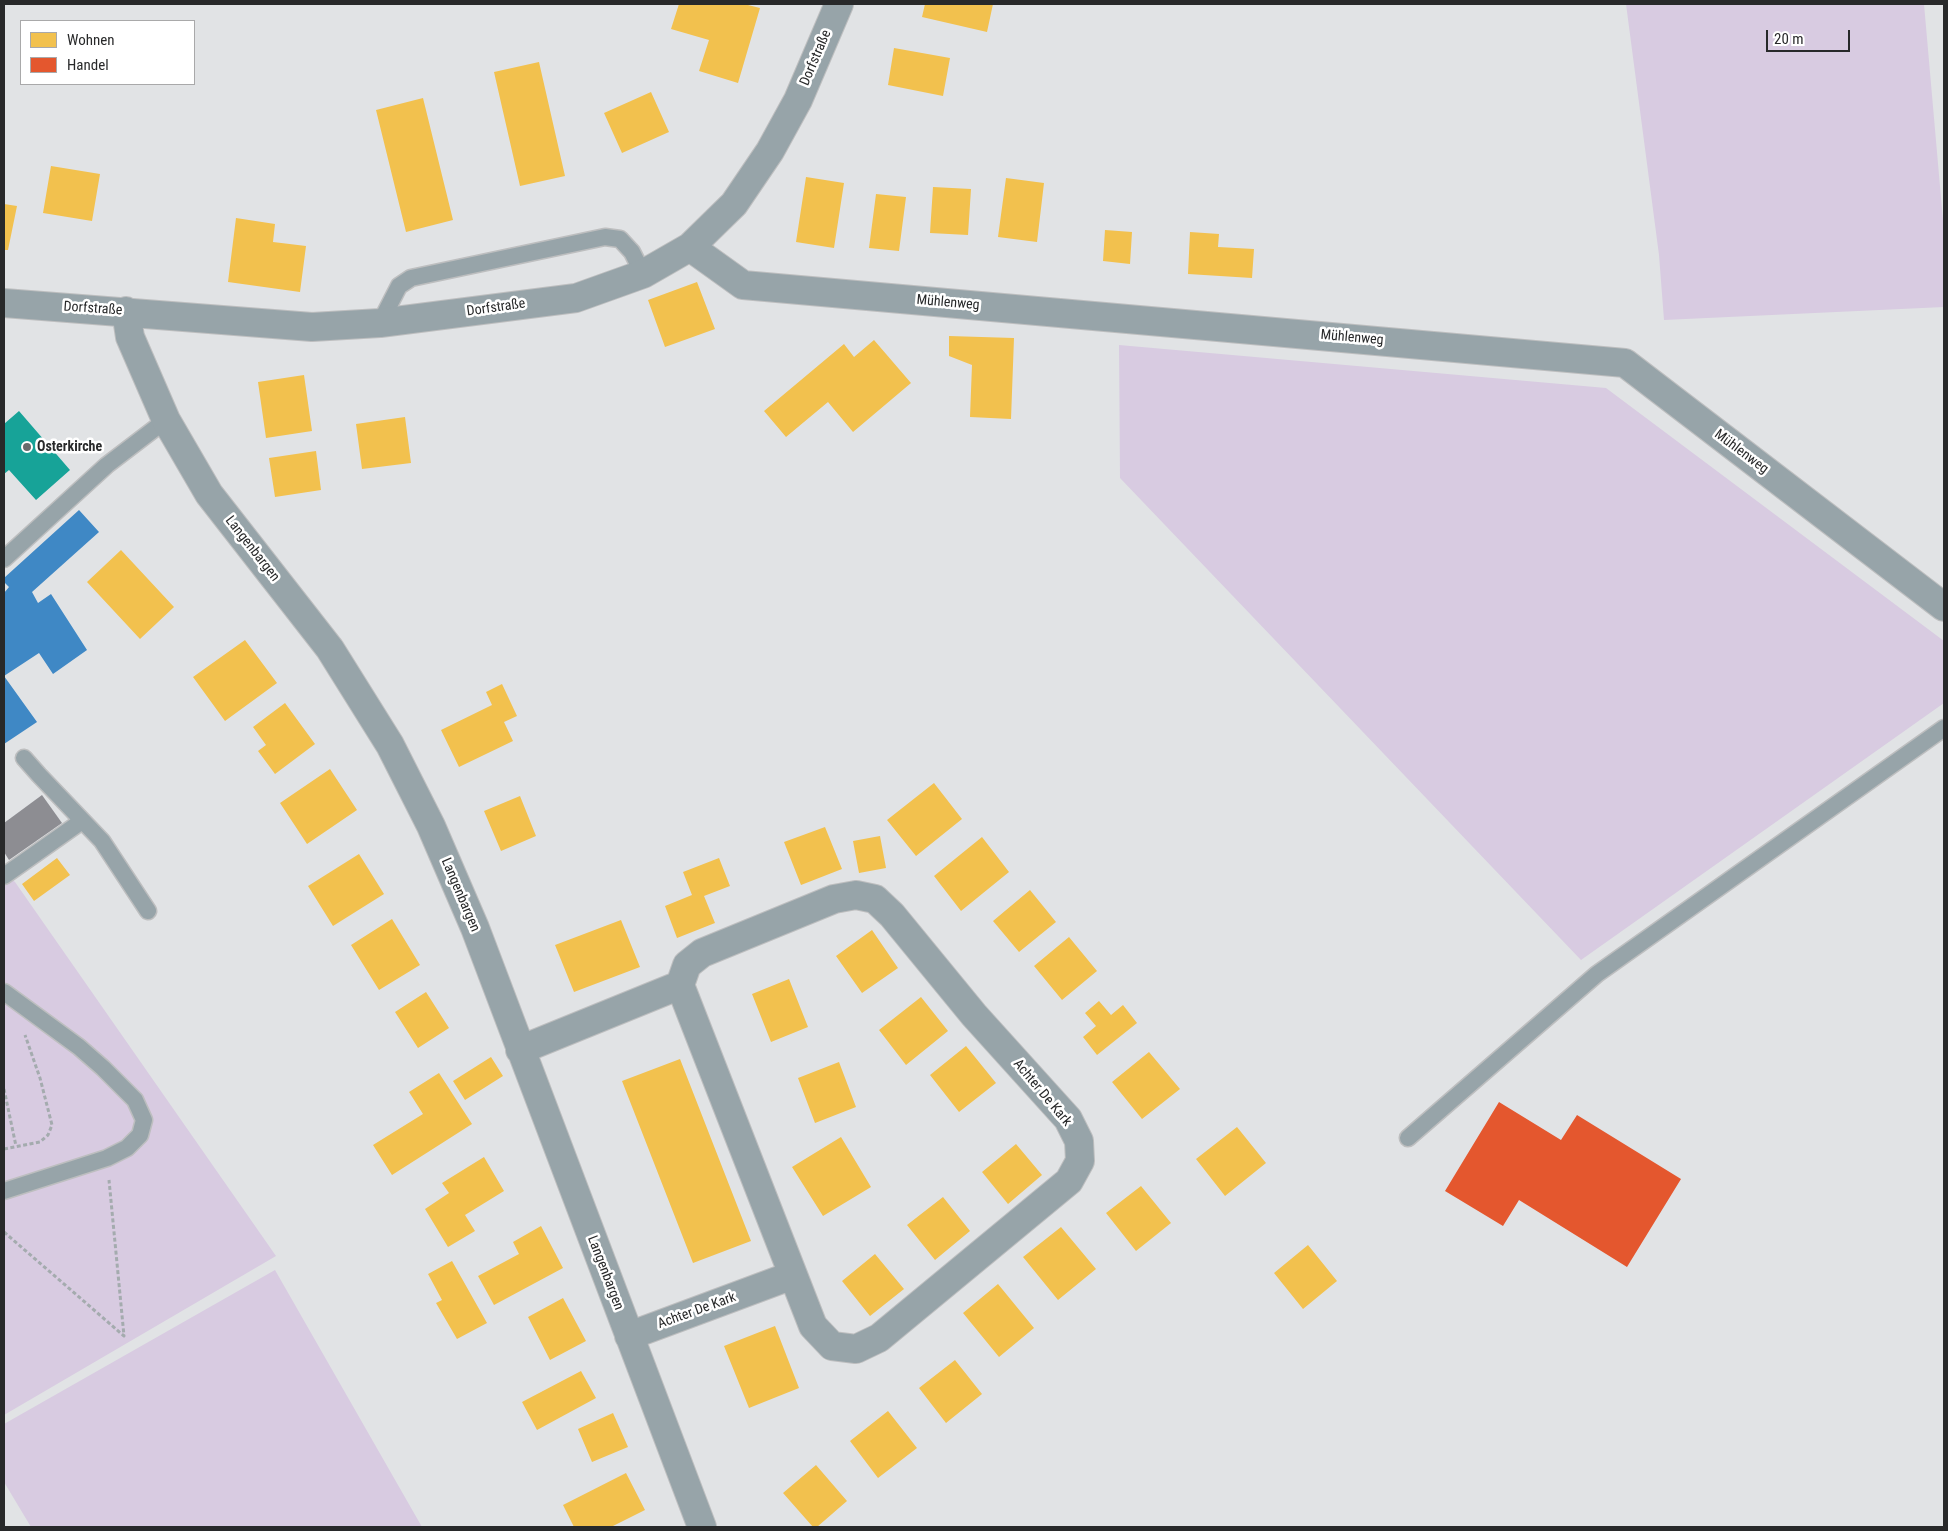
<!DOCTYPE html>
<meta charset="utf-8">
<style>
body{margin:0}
#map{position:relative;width:1948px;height:1531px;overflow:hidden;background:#e1e3e5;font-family:"Roboto Condensed",sans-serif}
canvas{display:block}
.frame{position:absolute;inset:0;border:5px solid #28292a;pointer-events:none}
.legend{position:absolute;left:20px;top:20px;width:175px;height:65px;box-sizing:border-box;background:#fff;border:1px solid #a9a9aa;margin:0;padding:6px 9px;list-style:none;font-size:15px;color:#28292a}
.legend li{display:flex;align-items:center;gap:10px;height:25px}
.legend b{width:25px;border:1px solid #a9a9aa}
.scale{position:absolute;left:1766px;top:30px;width:84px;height:22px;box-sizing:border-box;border:2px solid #28292a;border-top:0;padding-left:6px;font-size:15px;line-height:18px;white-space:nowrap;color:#28292a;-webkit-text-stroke:4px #fff;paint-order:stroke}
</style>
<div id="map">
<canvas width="1948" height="1531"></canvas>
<div class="frame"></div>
<ul class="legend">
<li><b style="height:14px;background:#f2c14e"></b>Wohnen</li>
<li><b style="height:14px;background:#e4572e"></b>Handel</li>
</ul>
<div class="scale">20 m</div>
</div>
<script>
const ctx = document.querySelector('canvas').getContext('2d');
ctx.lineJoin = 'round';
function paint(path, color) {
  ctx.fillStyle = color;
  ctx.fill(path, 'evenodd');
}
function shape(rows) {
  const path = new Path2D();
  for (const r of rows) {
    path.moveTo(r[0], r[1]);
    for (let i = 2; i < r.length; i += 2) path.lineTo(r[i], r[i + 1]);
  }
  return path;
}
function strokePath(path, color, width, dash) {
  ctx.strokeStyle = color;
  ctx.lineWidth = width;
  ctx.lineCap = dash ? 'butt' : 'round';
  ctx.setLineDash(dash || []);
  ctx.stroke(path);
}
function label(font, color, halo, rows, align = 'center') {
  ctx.font = font + ' "Roboto Condensed",sans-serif';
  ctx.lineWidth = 5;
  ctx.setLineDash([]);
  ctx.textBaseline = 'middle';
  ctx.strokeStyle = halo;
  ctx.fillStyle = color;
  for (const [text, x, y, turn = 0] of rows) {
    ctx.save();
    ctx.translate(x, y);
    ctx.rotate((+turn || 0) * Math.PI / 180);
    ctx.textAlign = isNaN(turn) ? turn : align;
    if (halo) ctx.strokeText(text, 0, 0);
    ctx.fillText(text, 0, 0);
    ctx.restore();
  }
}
paint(shape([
 [1626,4,1924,4,1944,232,1944,307,1664,320,1659,255],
 [1119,345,1606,388,1944,641,1944,703,1581,960,1120,478],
 [4,872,15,882,276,1256,4,1415],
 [275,1270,422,1527,31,1527,4,1482,4,1424]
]), '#d8cbe1');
paint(shape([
 [679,4,744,4,760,8,738,83,699,71,709,40,671,29],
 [925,4,993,4,987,32,922,17],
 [894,48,950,58,943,96,888,85],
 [539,62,565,176,520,186,494,72],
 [651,92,669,132,622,153,604,113],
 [423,98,453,220,406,232,376,110],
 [51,166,100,174,92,221,43,213],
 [806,177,844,183,834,248,796,242],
 [1006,178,1044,183,1037,242,998,237],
 [933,187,971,189,968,235,930,233],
 [876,194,906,197,899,251,869,248],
 [4,204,17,206,8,250,4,250],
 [236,218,275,224,273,242,306,246,300,292,228,282],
 [1105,230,1132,232,1130,264,1103,261],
 [1190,232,1219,234,1218,247,1254,249,1252,278,1188,274],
 [697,282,715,329,665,347,648,300],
 [949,336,1014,338,1011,419,970,417,972,365,949,356],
 [874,340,911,383,853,432,828,402,786,437,764,411,844,344,854,357],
 [304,375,312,431,266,438,258,382],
 [405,417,411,463,362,469,356,424],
 [316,451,321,490,275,497,269,458],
 [121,550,174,607,140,639,87,582],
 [245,640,277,683,225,721,193,677],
 [502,684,517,716,504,722,513,741,459,767,441,730,492,705,486,692],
 [285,703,315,744,275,774,258,751,266,745,253,727],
 [330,769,357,810,307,844,280,803],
 [934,783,962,819,916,856,887,820],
 [520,796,536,836,501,851,484,811],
 [825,827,842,869,801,885,784,842],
 [880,836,886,868,859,873,853,841],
 [982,837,1009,872,961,911,934,876],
 [359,854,384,894,333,926,308,886],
 [57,858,70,875,34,901,22,884],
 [719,858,730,886,704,896,715,923,677,938,665,906,692,895,683,872],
 [1030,890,1056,922,1019,952,993,921],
 [392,919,420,965,379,990,351,945],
 [621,920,640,967,574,992,555,945],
 [872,930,898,968,862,993,836,956],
 [1069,937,1097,971,1062,1000,1034,966],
 [789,979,808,1027,771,1042,752,994],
 [426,992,449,1028,418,1048,395,1012],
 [921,997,948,1031,906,1065,879,1030],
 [1099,1001,1111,1015,1123,1005,1137,1023,1097,1055,1083,1037,1096,1026,1085,1013],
 [966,1046,996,1083,959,1112,930,1075],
 [1149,1052,1180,1089,1142,1119,1112,1082],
 [491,1057,503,1076,465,1100,453,1081],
 [680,1059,751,1241,693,1263,622,1081],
 [839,1062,856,1107,815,1123,798,1078],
 [439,1073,472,1124,392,1175,373,1145,423,1114,409,1092],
 [1237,1127,1266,1163,1225,1196,1196,1159],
 [841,1137,871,1187,823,1216,792,1167],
 [1016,1144,1042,1175,1008,1204,982,1172],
 [484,1157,504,1191,465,1215,475,1231,448,1247,425,1209,449,1193,442,1183],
 [1141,1186,1171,1223,1136,1251,1106,1213],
 [943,1197,970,1231,935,1260,907,1225],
 [541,1226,563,1268,494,1305,478,1276,519,1254,513,1242],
 [1061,1227,1096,1269,1058,1300,1023,1257],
 [1308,1245,1337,1281,1303,1309,1274,1273],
 [875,1254,904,1289,870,1316,842,1281],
 [452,1261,487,1323,457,1339,436,1303,442,1300,428,1274],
 [998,1284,1034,1328,999,1357,963,1313],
 [563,1298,586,1341,550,1360,528,1317],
 [775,1326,799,1388,749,1408,724,1346],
 [955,1360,982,1394,946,1423,919,1388],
 [581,1371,596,1398,537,1430,522,1402],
 [888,1411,917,1448,878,1478,850,1441],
 [613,1413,628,1447,592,1462,578,1429],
 [816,1465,847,1501,817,1527,813,1527,783,1493],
 [626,1473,645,1510,611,1527,574,1527,563,1505]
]), '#f2c14e');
paint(shape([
 [1499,1102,1561,1140,1577,1115,1681,1179,1627,1267,1519,1200,1503,1226,1445,1191]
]), '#e4572e');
paint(shape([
 [79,510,99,532,32,592,38,603,51,594,87,650,53,674,39,653,4,676,37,722,4,744,4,593,9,587,4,582,4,578]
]), '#3f88c5');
paint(shape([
 [19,411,70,470,36,500,9,470,4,474,4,424]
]), '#17a398');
paint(shape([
 [42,795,62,823,9,860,4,852,4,823]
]), '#8d8d92');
const lane = shape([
 [380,323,399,286,411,278,605,237,620,239,632,252,643,274],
 [4,559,107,465,166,420],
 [24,758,39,775,102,841,148,911],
 [4,876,82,821],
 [4,992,79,1047,103,1068,135,1100,144,1120,140,1135,127,1148,107,1158,4,1191],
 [1408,1138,1597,974,1944,728]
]);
const street = shape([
 [690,247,743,285,1625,363,1944,607],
 [4,303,312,327,380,323,576,298,643,274,690,247,734,204,770,151,798,100,839,4],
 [126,311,130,337,166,420,209,494,330,649,390,745,431,826,475,928,702,1527],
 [856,895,875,899,892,915,974,1015,1068,1119,1079,1141,1080,1161,1069,1181,879,1338,856,1349,832,1346,813,1326,680,985,687,965,702,953,834,899,856,895],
 [520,1050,680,985],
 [629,1336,793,1275]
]);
strokePath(lane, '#bdbebf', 19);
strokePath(street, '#bdbebf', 30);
strokePath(shape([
 [4,1089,16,1146],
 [4,1149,40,1142,48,1135,52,1125,40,1078,25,1035],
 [4,1232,124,1336,109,1180]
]), '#a4abae', 3, [4, 2.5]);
strokePath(lane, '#97a4a9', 16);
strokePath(street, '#97a4a9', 28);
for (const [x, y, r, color] of [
 [27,447,5,"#696a6b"]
]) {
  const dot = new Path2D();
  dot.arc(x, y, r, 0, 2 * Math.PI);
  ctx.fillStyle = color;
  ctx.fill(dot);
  strokePath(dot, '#fff', 2);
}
label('14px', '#28292a', '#fff', [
 ["Dorfstraße",816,58,-67],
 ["Mühlenweg",948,303,5],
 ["Dorfstraße",496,308,-8],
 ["Dorfstraße",93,309,4],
 ["Mühlenweg",1352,338,5],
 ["Mühlenweg",1741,452,37],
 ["Langenbargen",252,549,52],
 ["Langenbargen",460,895,67],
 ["Achter De Kark",1042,1093,50],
 ["Langenbargen",605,1273,69],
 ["Achter De Kark",697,1311,-20]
]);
label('bold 14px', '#28292a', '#fff', [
 ["Osterkirche",37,447]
], 'left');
</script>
